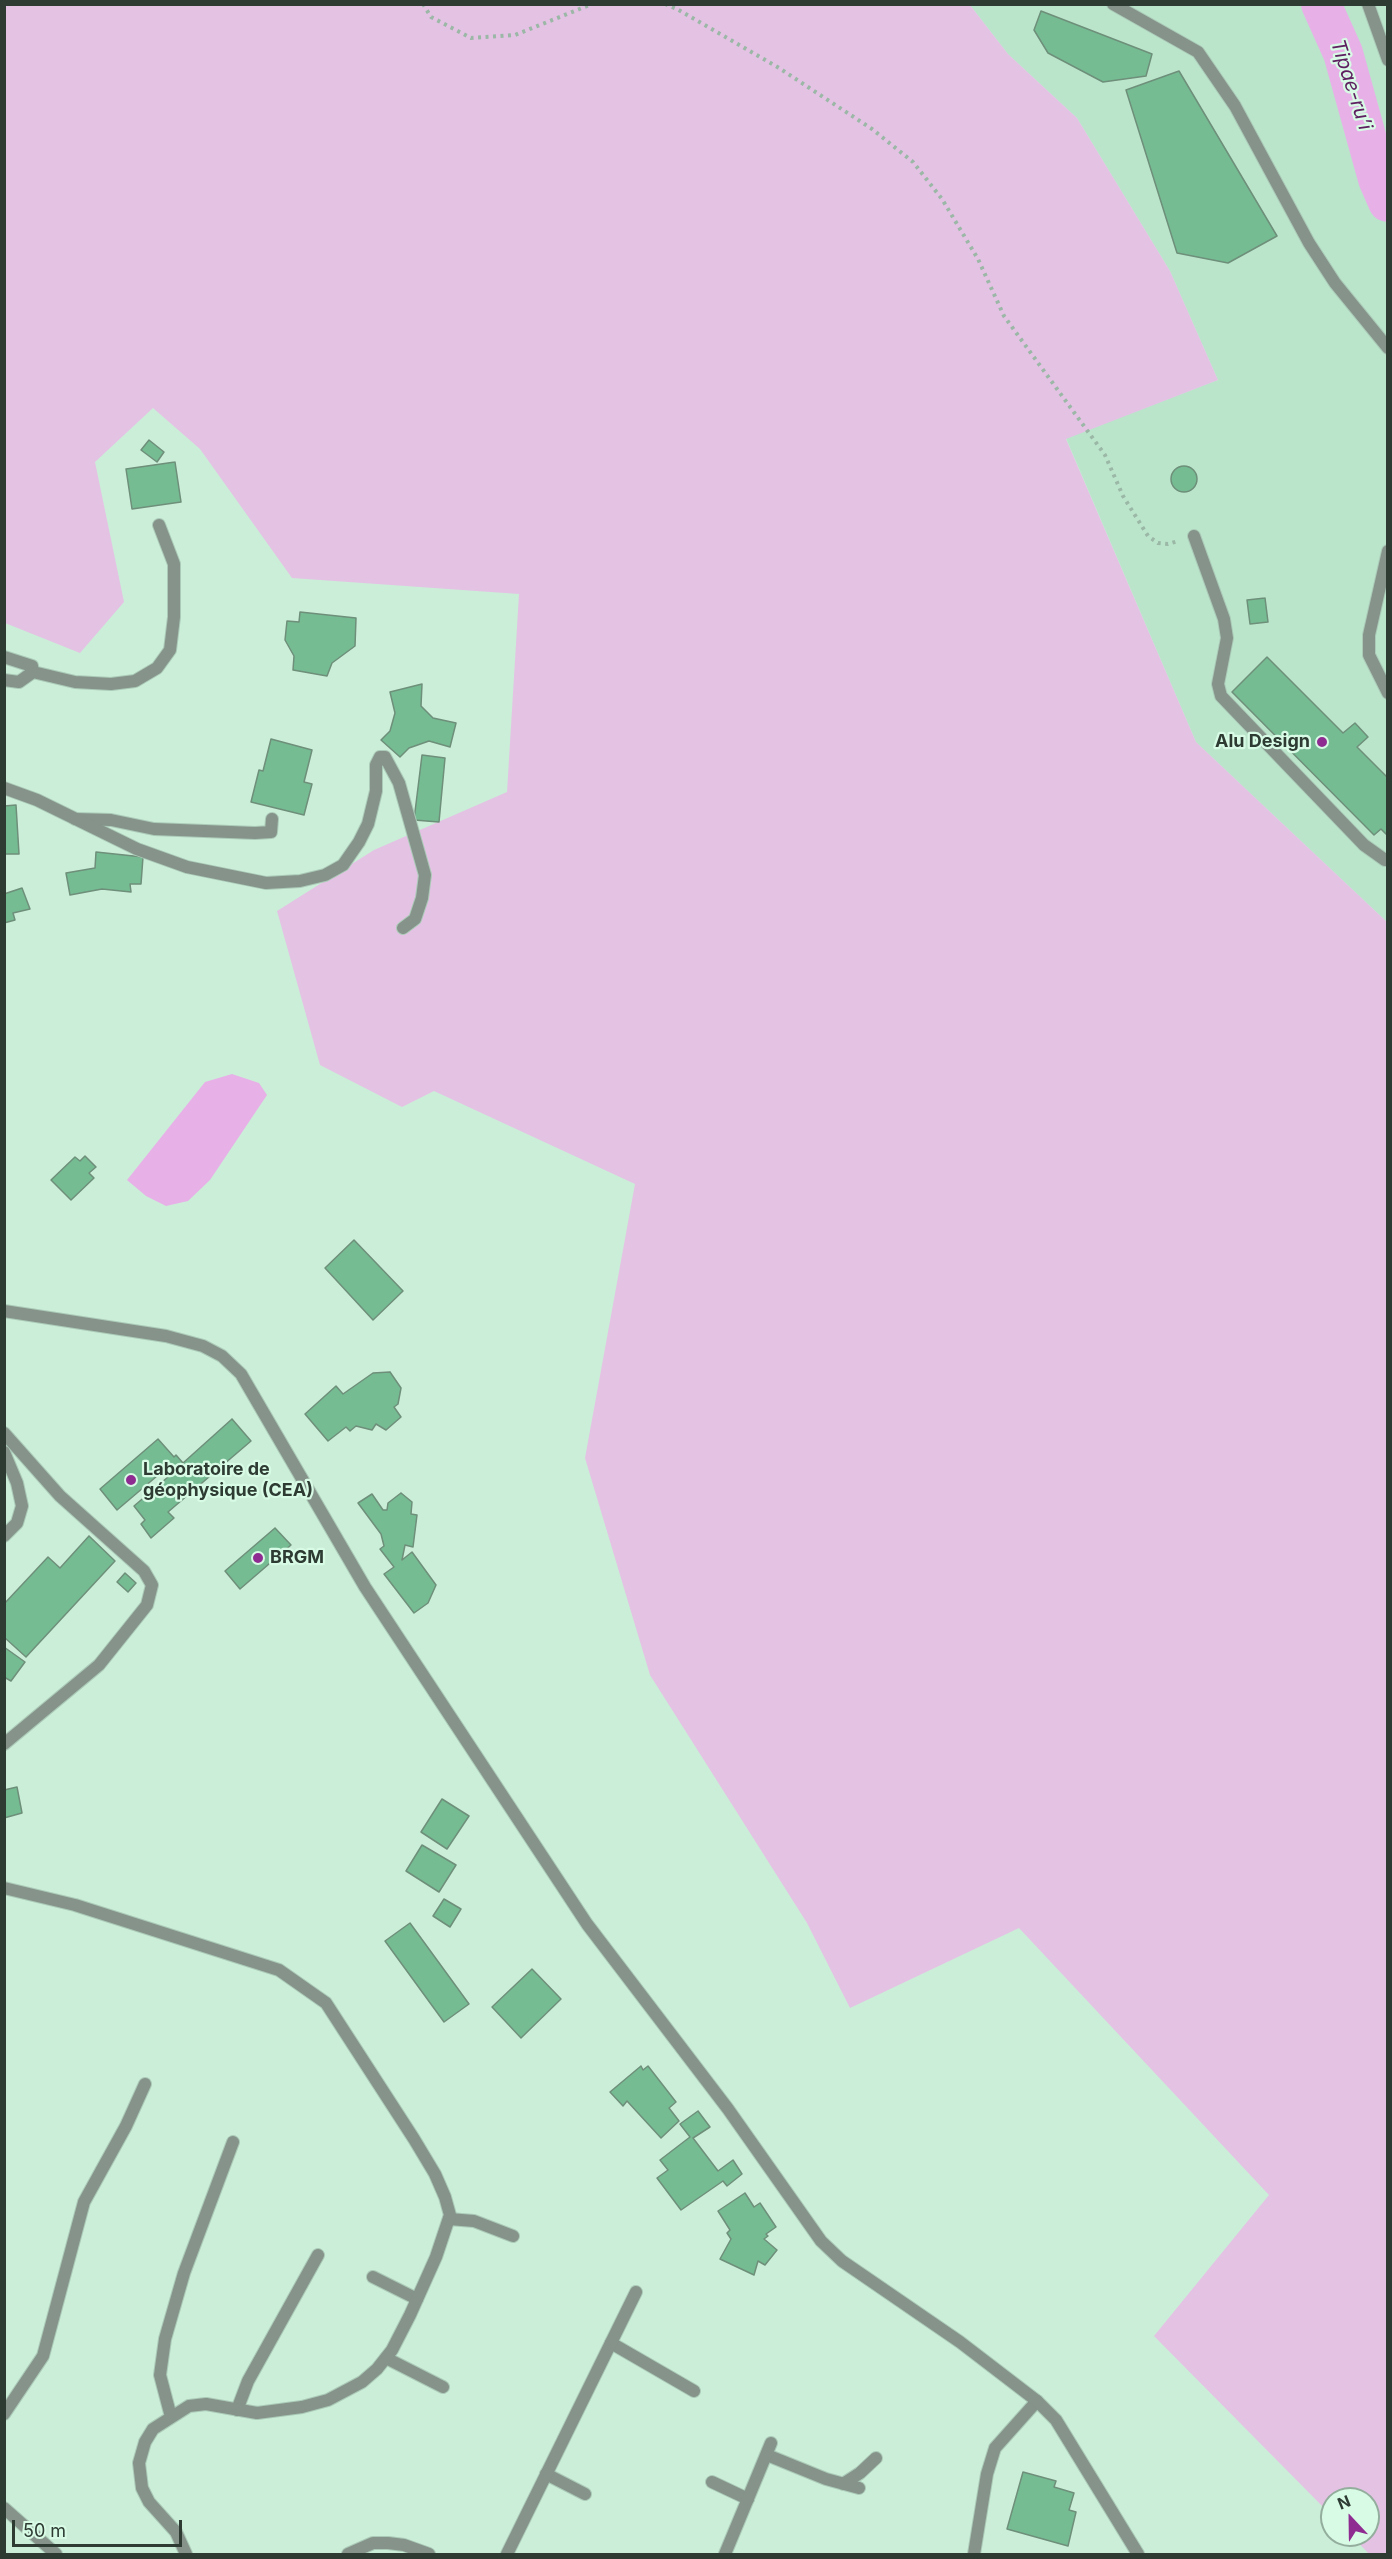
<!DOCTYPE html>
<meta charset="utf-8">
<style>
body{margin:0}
#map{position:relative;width:1392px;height:2559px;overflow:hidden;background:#cbeed8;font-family:Inter,sans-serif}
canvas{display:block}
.frame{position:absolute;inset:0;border:6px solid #2d3b33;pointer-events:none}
.north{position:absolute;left:1320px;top:2487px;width:60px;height:60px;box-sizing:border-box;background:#d8fbe5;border:2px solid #94ae9e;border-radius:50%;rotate:338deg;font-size:16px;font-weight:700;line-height:24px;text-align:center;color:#2d3b33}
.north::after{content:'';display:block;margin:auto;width:21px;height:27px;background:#8f2c92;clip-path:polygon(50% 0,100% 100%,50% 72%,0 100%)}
.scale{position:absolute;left:12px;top:2520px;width:170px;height:27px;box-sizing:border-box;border:3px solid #2d3b33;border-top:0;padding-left:8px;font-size:18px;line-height:21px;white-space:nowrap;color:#2d3b33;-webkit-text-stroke:4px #d8fbe5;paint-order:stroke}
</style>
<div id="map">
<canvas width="1392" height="2559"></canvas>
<div class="frame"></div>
<div class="north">N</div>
<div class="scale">50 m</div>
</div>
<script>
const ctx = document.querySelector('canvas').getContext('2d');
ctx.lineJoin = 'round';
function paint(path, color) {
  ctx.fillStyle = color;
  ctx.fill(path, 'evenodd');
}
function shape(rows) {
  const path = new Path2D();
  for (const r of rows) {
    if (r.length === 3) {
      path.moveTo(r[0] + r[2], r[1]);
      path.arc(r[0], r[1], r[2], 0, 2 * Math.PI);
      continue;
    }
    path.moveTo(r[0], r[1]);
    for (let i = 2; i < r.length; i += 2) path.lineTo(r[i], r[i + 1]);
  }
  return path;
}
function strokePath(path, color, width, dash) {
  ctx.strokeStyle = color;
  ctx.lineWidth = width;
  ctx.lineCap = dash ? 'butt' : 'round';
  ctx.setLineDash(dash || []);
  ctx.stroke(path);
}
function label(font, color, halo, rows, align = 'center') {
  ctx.font = font + ' Inter,sans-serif';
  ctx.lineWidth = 4.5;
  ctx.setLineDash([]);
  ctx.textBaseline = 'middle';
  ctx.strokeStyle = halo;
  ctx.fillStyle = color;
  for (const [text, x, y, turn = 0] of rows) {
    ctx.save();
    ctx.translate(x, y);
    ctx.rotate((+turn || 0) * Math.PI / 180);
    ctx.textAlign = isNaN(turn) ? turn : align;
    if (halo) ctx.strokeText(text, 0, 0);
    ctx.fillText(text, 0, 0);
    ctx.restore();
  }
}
paint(shape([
 [970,5,1387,5,1387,922,1196,742,1066,438,1218,380,1170,271,1077,118,1008,54]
]), '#bae5cb');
paint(shape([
 [4,5,970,5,1008,54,1077,118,1170,271,1218,380,1066,439,1196,742,1387,922,1387,2554,1369,2554,1351,2535,1368,2535,1368,2499,1332,2499,1332,2516,1154,2336,1269,2195,1019,1928,850,2008,807,1923,650,1675,585,1458,635,1184,434,1091,402,1107,320,1065,277,911,374,850,507,792,519,594,292,578,200,449,153,408,95,462,124,602,80,653,5,623]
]), '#e4c2e4');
paint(shape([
 [232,1074,259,1083,267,1095,210,1180,188,1201,166,1206,146,1196,127,1180,205,1082]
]), '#e7b1e7');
strokePath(shape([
 [1321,4,1343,53,1378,179,1388,202]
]), '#e7b1e7', 40);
const building = shape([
 [1041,11,1152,54,1146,76,1103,82,1048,53,1034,30,1041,11],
 [1179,71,1277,236,1228,263,1177,253,1126,90,1179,71],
 [149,440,164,452,157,462,141,450,149,440],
 [175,462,181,502,132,509,126,469,175,462],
 [1184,479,13],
 [1265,598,1268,622,1250,624,1247,600,1265,598],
 [300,612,356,618,355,646,332,663,327,676,293,670,294,656,285,640,287,621,299,622,300,612],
 [1267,657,1343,733,1355,723,1368,737,1357,747,1388,778,1388,836,1381,829,1374,835,1232,692,1267,657],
 [422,684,421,706,433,718,456,723,450,747,429,741,409,748,400,757,381,740,390,731,395,713,390,692,422,684],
 [271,739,312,750,304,782,312,784,304,815,251,802,259,770,263,771,271,739],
 [422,755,445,758,439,822,414,820,422,755],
 [16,805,19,854,4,854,4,806,16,805],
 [96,852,143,857,141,884,130,884,131,892,102,889,70,895,66,873,95,868,96,852],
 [22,888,30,909,13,913,15,920,4,923,4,894,22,888],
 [85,1156,96,1167,89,1173,94,1178,71,1200,51,1180,75,1157,80,1161,85,1156],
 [354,1240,403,1291,373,1320,325,1268,354,1240],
 [390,1372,401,1388,398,1404,394,1407,401,1417,386,1430,376,1424,372,1430,356,1426,350,1431,346,1427,328,1441,305,1414,336,1386,343,1394,373,1373,390,1372],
 [232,1419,251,1441,168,1512,174,1518,151,1538,141,1524,145,1520,134,1506,175,1471,170,1465,117,1510,100,1489,158,1439,174,1457,176,1455,183,1463,232,1419],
 [401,1493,412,1502,411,1514,417,1515,413,1547,405,1545,402,1560,412,1552,436,1585,428,1603,414,1613,384,1574,394,1567,380,1549,384,1546,381,1534,358,1503,372,1494,383,1510,387,1510,388,1503,401,1493],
 [275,1528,291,1545,240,1589,225,1571,275,1528],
 [89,1536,115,1561,26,1657,4,1637,4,1604,48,1557,60,1568,89,1536],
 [125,1573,136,1583,128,1592,117,1582,125,1573],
 [4,1647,25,1662,11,1681,4,1677,4,1647],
 [17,1787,22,1813,4,1818,4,1790,17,1787],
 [442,1799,469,1816,447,1849,421,1832,442,1799],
 [422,1845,456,1865,439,1892,406,1871,422,1845],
 [444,1899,461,1909,450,1927,433,1916,444,1899],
 [410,1923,469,2004,444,2022,385,1941,410,1923],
 [532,1969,561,1999,521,2038,492,2007,532,1969],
 [641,2066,643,2070,648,2066,676,2102,669,2108,679,2121,661,2138,627,2101,623,2106,610,2092,641,2066],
 [698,2111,710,2127,693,2138,718,2171,733,2160,742,2174,727,2186,723,2181,681,2210,657,2178,668,2170,660,2160,690,2137,680,2124,698,2111],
 [745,2193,754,2207,760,2203,776,2227,766,2234,768,2236,764,2239,777,2250,765,2265,758,2261,754,2275,720,2259,731,2239,727,2233,730,2230,718,2211,745,2193],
 [1023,2472,1056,2481,1054,2487,1074,2493,1069,2510,1076,2512,1068,2546,1007,2529,1023,2472]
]);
paint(building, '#75bc93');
strokePath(building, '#6e8f7a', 1.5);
const service = shape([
 [1368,4,1388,60],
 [75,819,111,820,154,829,255,833,271,832,272,819],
 [449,2219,474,2221,513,2236],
 [373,2277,417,2299],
 [611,2343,694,2391],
 [386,2358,443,2387],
 [237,2410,248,2381,318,2255],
 [767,2455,826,2479,859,2488],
 [546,2474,585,2494],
 [712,2482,748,2499],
 [843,2484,860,2473,876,2458]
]);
const minor = shape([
 [1113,4,1198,52,1235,106,1309,243,1335,283,1388,348],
 [1194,536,1224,619,1227,638,1218,684,1221,696,1364,845,1385,860,1388,860],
 [1388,551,1369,635,1369,655,1388,693],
 [4,657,32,666,33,672,19,682,4,680],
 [33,672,75,682,111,684,135,681,157,668,170,650,174,617,174,564,159,525],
 [4,788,37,800,137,849,187,867,266,883,300,881,325,875,343,865,359,842,368,824,376,791,376,765,380,757,385,757,399,783,425,875,422,898,415,919,403,928],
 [4,1433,60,1496,144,1571,152,1585,147,1605,99,1665,4,1744],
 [4,1452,17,1483,22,1506,17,1523,4,1536],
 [4,1888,75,1905,279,1970,326,2003,414,2139,435,2174,445,2197,450,2215,436,2257,410,2315,392,2350,377,2369,362,2382,328,2400,302,2407,257,2413,206,2404,189,2406,153,2429,145,2442,139,2463,142,2488,149,2502,176,2532,186,2554],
 [4,2414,43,2356,84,2202,126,2126,145,2084],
 [171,2417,160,2375,165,2339,184,2273,233,2142],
 [4,2508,56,2554],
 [348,2554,373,2543,388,2543,404,2545,429,2554],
 [507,2554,636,2292],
 [725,2554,771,2443],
 [974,2554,987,2474,995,2448,1037,2401]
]);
const tertiary = shape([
 [4,1311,166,1336,203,1346,222,1356,241,1374,365,1587,587,1924,728,2109,821,2241,842,2261,960,2342,1037,2401,1056,2420,1138,2554]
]);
strokePath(service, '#abcab7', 14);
strokePath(minor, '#abcab7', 14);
strokePath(tertiary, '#abcab7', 14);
strokePath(shape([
 [423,4,431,17,471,38,515,35,592,4],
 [665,4,677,9,779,68,872,129,913,162,942,199,978,259,1004,316,1105,455,1123,496,1148,536,1158,543,1168,544,1178,541]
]), '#9bb7a6', 4, [3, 4.5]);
strokePath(service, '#85938a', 12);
strokePath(minor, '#85938a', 12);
strokePath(tertiary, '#85938a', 12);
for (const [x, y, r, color] of [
 [1322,742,6,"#8f2c92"],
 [131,1480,6,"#8f2c92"],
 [258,1558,6,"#8f2c92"]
]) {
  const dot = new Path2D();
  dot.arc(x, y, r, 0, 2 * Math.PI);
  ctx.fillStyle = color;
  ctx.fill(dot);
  strokePath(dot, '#d8fbe5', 2);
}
label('bold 18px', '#2d3b33', '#d8fbe5', [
 ["Alu Design",1310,742,"right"],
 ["Laboratoire de",143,1470],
 ["géophysique (CEA)",143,1491],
 ["BRGM",270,1558]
], 'left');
label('italic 20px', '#5e2060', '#d8fbe5', [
 ["Tipae-ru’i",1351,85,72]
]);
</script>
